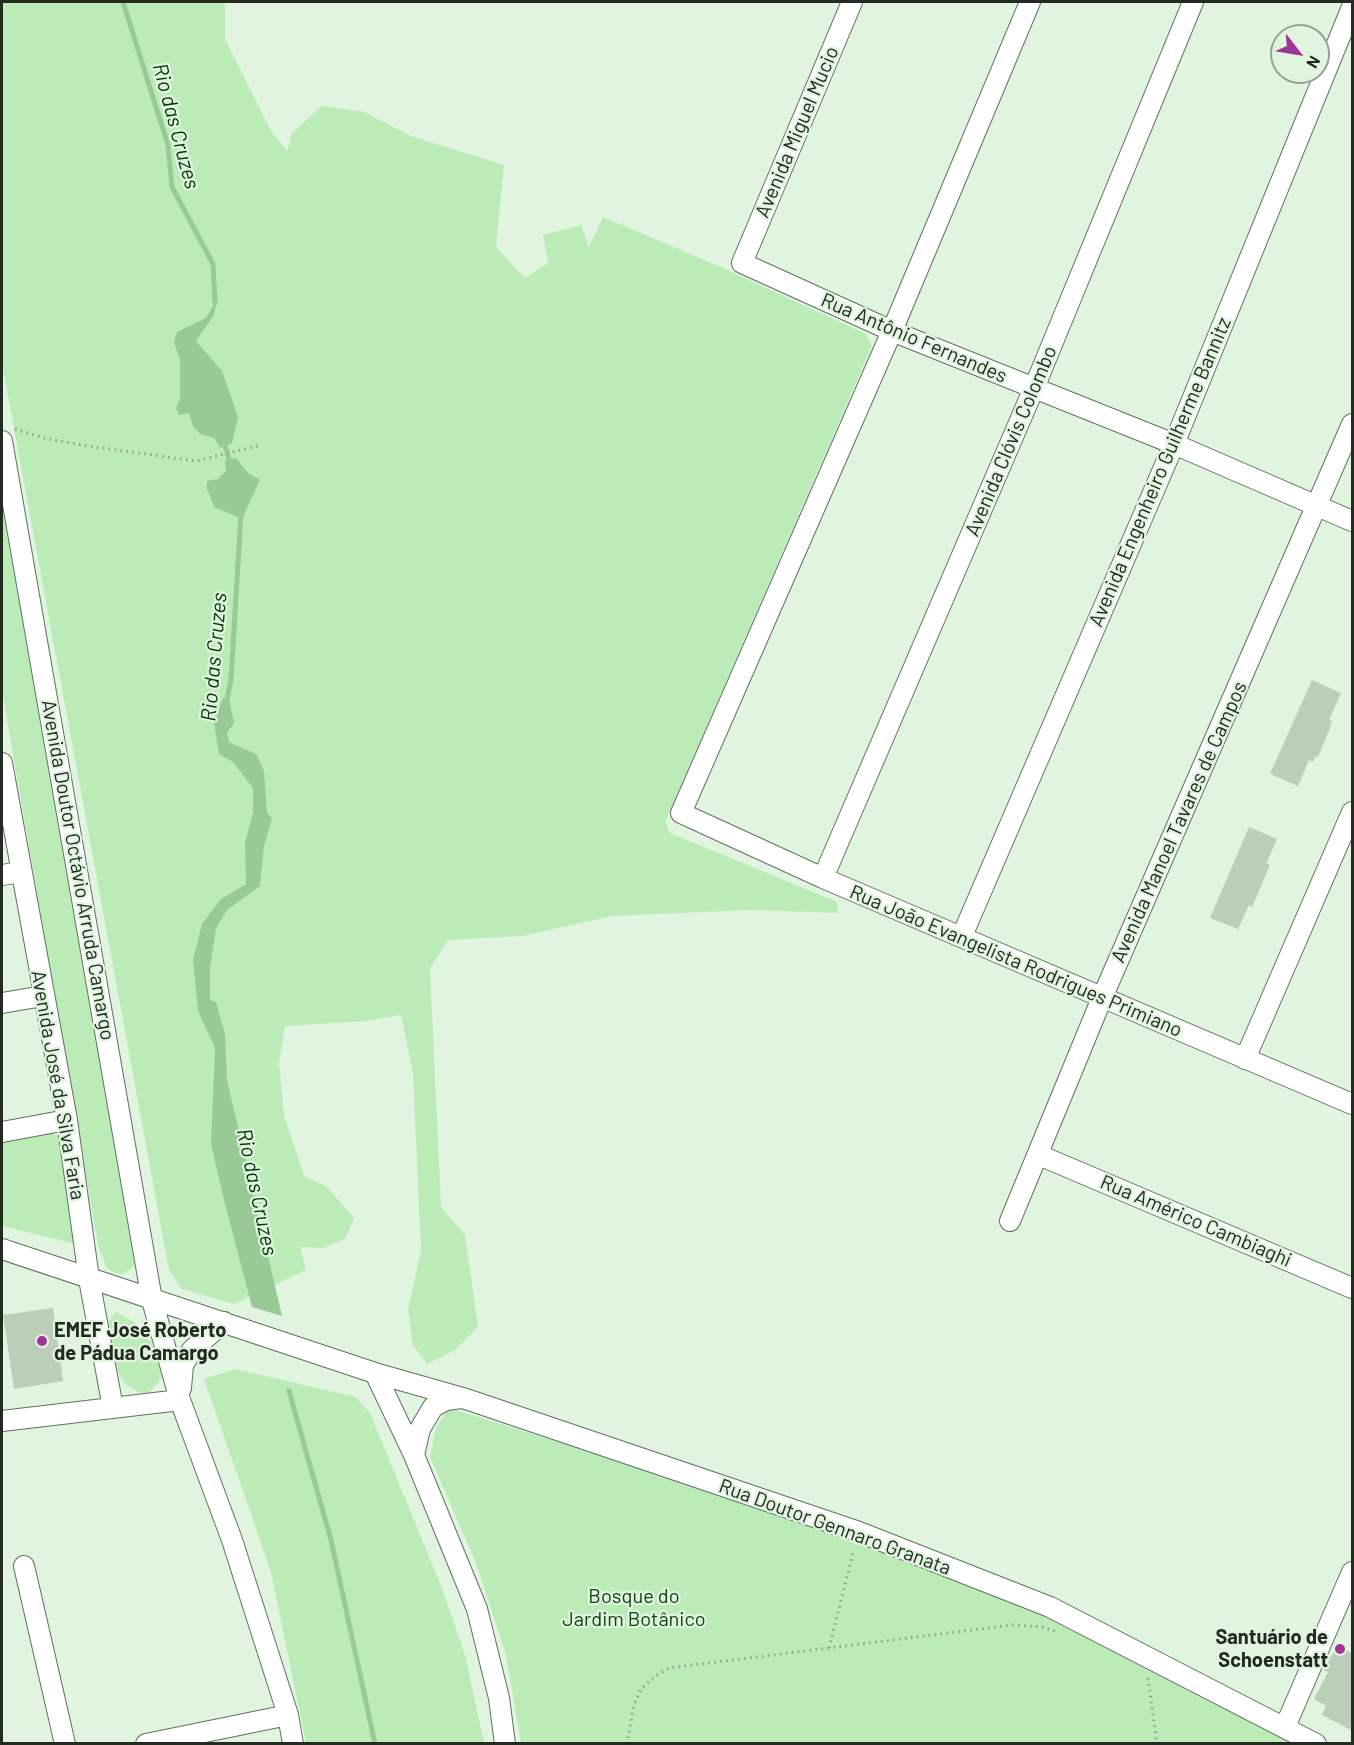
<!DOCTYPE html>
<meta charset="utf-8">
<style>
body{margin:0}
#map{position:relative;width:1354px;height:1745px;overflow:hidden;background:#e0f4df;font-family:Barlow,sans-serif}
canvas{display:block}
.frame{position:absolute;inset:0;border:3px solid #232a22;pointer-events:none}
.north{position:absolute;left:1270px;top:24px;width:60px;height:60px;box-sizing:border-box;background:#e0f4df;border:2px solid #94a393;border-radius:50%;rotate:121deg;font-size:16px;font-weight:700;line-height:24px;text-align:center;color:#232a22}
.north::after{content:'';display:block;margin:auto;width:21px;height:27px;background:#9f3596;clip-path:polygon(50% 0,100% 100%,50% 72%,0 100%)}
</style>
<div id="map">
<canvas width="1354" height="1745"></canvas>
<div class="frame"></div>
<div class="north">N</div>
</div>
<script>
const ctx = document.querySelector('canvas').getContext('2d');
ctx.lineJoin = 'round';
function paint(path, color) {
  ctx.fillStyle = color;
  ctx.fill(path, 'evenodd');
}
function shape(rows) {
  const path = new Path2D();
  for (const r of rows) {
    path.moveTo(r[0], r[1]);
    for (let i = 2; i < r.length; i += 2) path.lineTo(r[i], r[i + 1]);
  }
  return path;
}
function strokePath(path, color, width, dash) {
  ctx.strokeStyle = color;
  ctx.lineWidth = width;
  ctx.lineCap = dash ? 'butt' : 'round';
  ctx.setLineDash(dash || []);
  ctx.stroke(path);
}
function label(font, color, halo, rows, align = 'center') {
  ctx.font = font + ' Barlow,sans-serif';
  ctx.lineWidth = 4.5;
  ctx.setLineDash([]);
  ctx.textBaseline = 'middle';
  ctx.strokeStyle = halo;
  ctx.fillStyle = color;
  for (const [text, x, y, turn = 0] of rows) {
    ctx.save();
    ctx.translate(x, y);
    ctx.rotate((+turn || 0) * Math.PI / 180);
    ctx.textAlign = isNaN(turn) ? turn : align;
    if (halo) ctx.strokeText(text, 0, 0);
    ctx.fillText(text, 0, 0);
    ctx.restore();
  }
}
paint(shape([
 [2,2,225,2,225,39,271,131,287,151,292,133,322,106,364,112,411,136,504,165,496,247,525,278,548,263,543,235,581,225,589,247,603,217,721,267,849,326,866,334,872,346,665,822,670,833,837,902,838,913,749,910,612,916,522,936,448,940,430,968,441,1207,465,1235,478,1327,455,1350,427,1364,413,1345,408,1309,421,1251,413,1073,401,1015,365,1021,285,1026,279,1063,284,1115,304,1176,327,1187,354,1218,345,1239,324,1248,300,1247,306,1270,234,1304,182,1289,169,1270,2,363],
 [2,479,137,1258,132,1268,123,1274,112,1272,106,1266,98,1245,2,690],
 [50,1132,60,1137,75,1242,72,1243,2,1226,2,1140],
 [116,1312,136,1323,161,1356,164,1372,158,1383,148,1393,137,1392,125,1384,118,1372,108,1322],
 [235,1369,356,1397,370,1413,442,1588,465,1655,484,1743,306,1743,271,1572,204,1379],
 [449,1408,882,1543,1025,1599,1305,1743,521,1743,506,1655,476,1563,430,1457,436,1428]
]), '#bbecb8');
paint(shape([
 [217,299,214,315,196,341,222,371,238,417,232,443,220,448,214,438,200,434,193,426,189,413,179,415,176,408,180,399,180,360,174,342,177,332,206,318],
 [236,458,248,473,260,480,242,519,214,507,207,489,207,481,218,479,226,471,225,461],
 [223,698,229,700,234,723,227,733,229,742,256,754,264,770,267,813,272,818,264,846,260,886,227,910,216,928,210,969,210,1000,216,1002,225,1034,227,1080,282,1316,252,1307,225,1204,211,1144,215,1048,198,1011,193,960,202,924,220,900,246,884,245,843,253,812,253,788,233,762,219,754,214,723]
]), '#97ca94');
strokePath(shape([
 [123,2,168,145,172,187,213,264,215,303],
 [224,441,231,467],
 [226,705,231,679,241,514],
 [289,1391,331,1540,375,1744]
]), '#97ca94', 5);
paint(shape([
 [1312,680,1341,693,1329,720,1332,721,1330,728,1318,757,1315,756,1313,762,1309,760,1298,786,1270,774],
 [1249,827,1277,839,1266,864,1270,865,1252,907,1249,905,1238,929,1210,918],
 [53,1308,63,1381,14,1389,3,1315],
 [1338,1645,1353,1654,1353,1731,1322,1715,1326,1706,1314,1699,1328,1672,1323,1670]
]), '#baceb8');
const street = shape([
 [852,2,742,263,892,331,1174,444,1352,521],
 [1030,2,892,331,681,813,823,878,1352,1104],
 [2,441,152,1300,180,1400,232,1540,288,1715,293,1744],
 [2,763,67,1120,89,1279,113,1408],
 [2,875,21,872],
 [823,878,1034,388,1193,2],
 [962,936,1174,444,1352,7],
 [2,1003,43,996],
 [1245,1059,1352,812],
 [2,1132,67,1120],
 [1039,1155,1352,1288],
 [1010,1221,1102,998,1352,424],
 [2,1249,375,1373,463,1398,859,1532,1050,1607,1316,1744],
 [375,1373,414,1455,477,1609,499,1698,505,1744],
 [181,1388,183,1365,192,1350,224,1322],
 [2,1421,180,1400],
 [414,1455,420,1429,433,1407,446,1400,461,1398],
 [24,1566,65,1744],
 [1285,1727,1352,1572],
 [146,1744,288,1715]
]);
strokePath(street, '#60715f', 22);
strokePath(shape([
 [15,429,44,438,81,445,196,461,262,445],
 [829,1648,854,1549],
 [1148,1678,1157,1744],
 [627,1744,634,1705,641,1689,654,1677,669,1668,1012,1625,1042,1627,1055,1631]
]), '#909f8f', 3, [1.5, 4.5]);
strokePath(street, '#fff', 20);
for (const [x, y, r, color] of [
 [42,1341,6,"#9f3596"],
 [1340,1649,6,"#9f3596"]
]) {
  const dot = new Path2D();
  dot.arc(x, y, r, 0, 2 * Math.PI);
  ctx.fillStyle = color;
  ctx.fill(dot);
  strokePath(dot, '#e0f4df', 2);
}
label('20px', '#232a22', '#e0f4df', [
 ["Avenida Miguel Mucio",797,132,-67],
 ["Rua Antônio Fernandes",914,338,23],
 ["Avenida Clóvis Colombo",1011,441,-67],
 ["Avenida Engenheiro Guilherme Bannitz",1160,472,-67],
 ["Avenida Manoel Tavares de Campos",1179,822,-66],
 ["Avenida Doutor Octávio Arruda Camargo",78,870,80],
 ["Rua João Evangelista Rodrigues Primiano",1016,961,23],
 ["Avenida José da Silva Faria",58,1085,80],
 ["Rua Américo Cambiaghi",1196,1221,23],
 ["Rua Doutor Gennaro Granata",835,1527,20]
]);
label('bold 20px', '#232a22', '#e0f4df', [
 ["EMEF José Roberto",54,1330],
 ["de Pádua Camargo",54,1353],
 ["Santuário de",1328,1637,"right"],
 ["Schoenstatt",1328,1660,"right"]
], 'left');
label('20px', '#0d430e', '#e0f4df', [
 ["Bosque do",634,1596],
 ["Jardim Botânico",634,1619]
]);
label('italic 21px', '#003601', '#e0f4df', [
 ["Rio das Cruzes",176,126,75],
 ["Rio das Cruzes",214,657,-85],
 ["Rio das Cruzes",257,1192,78]
]);
</script>
